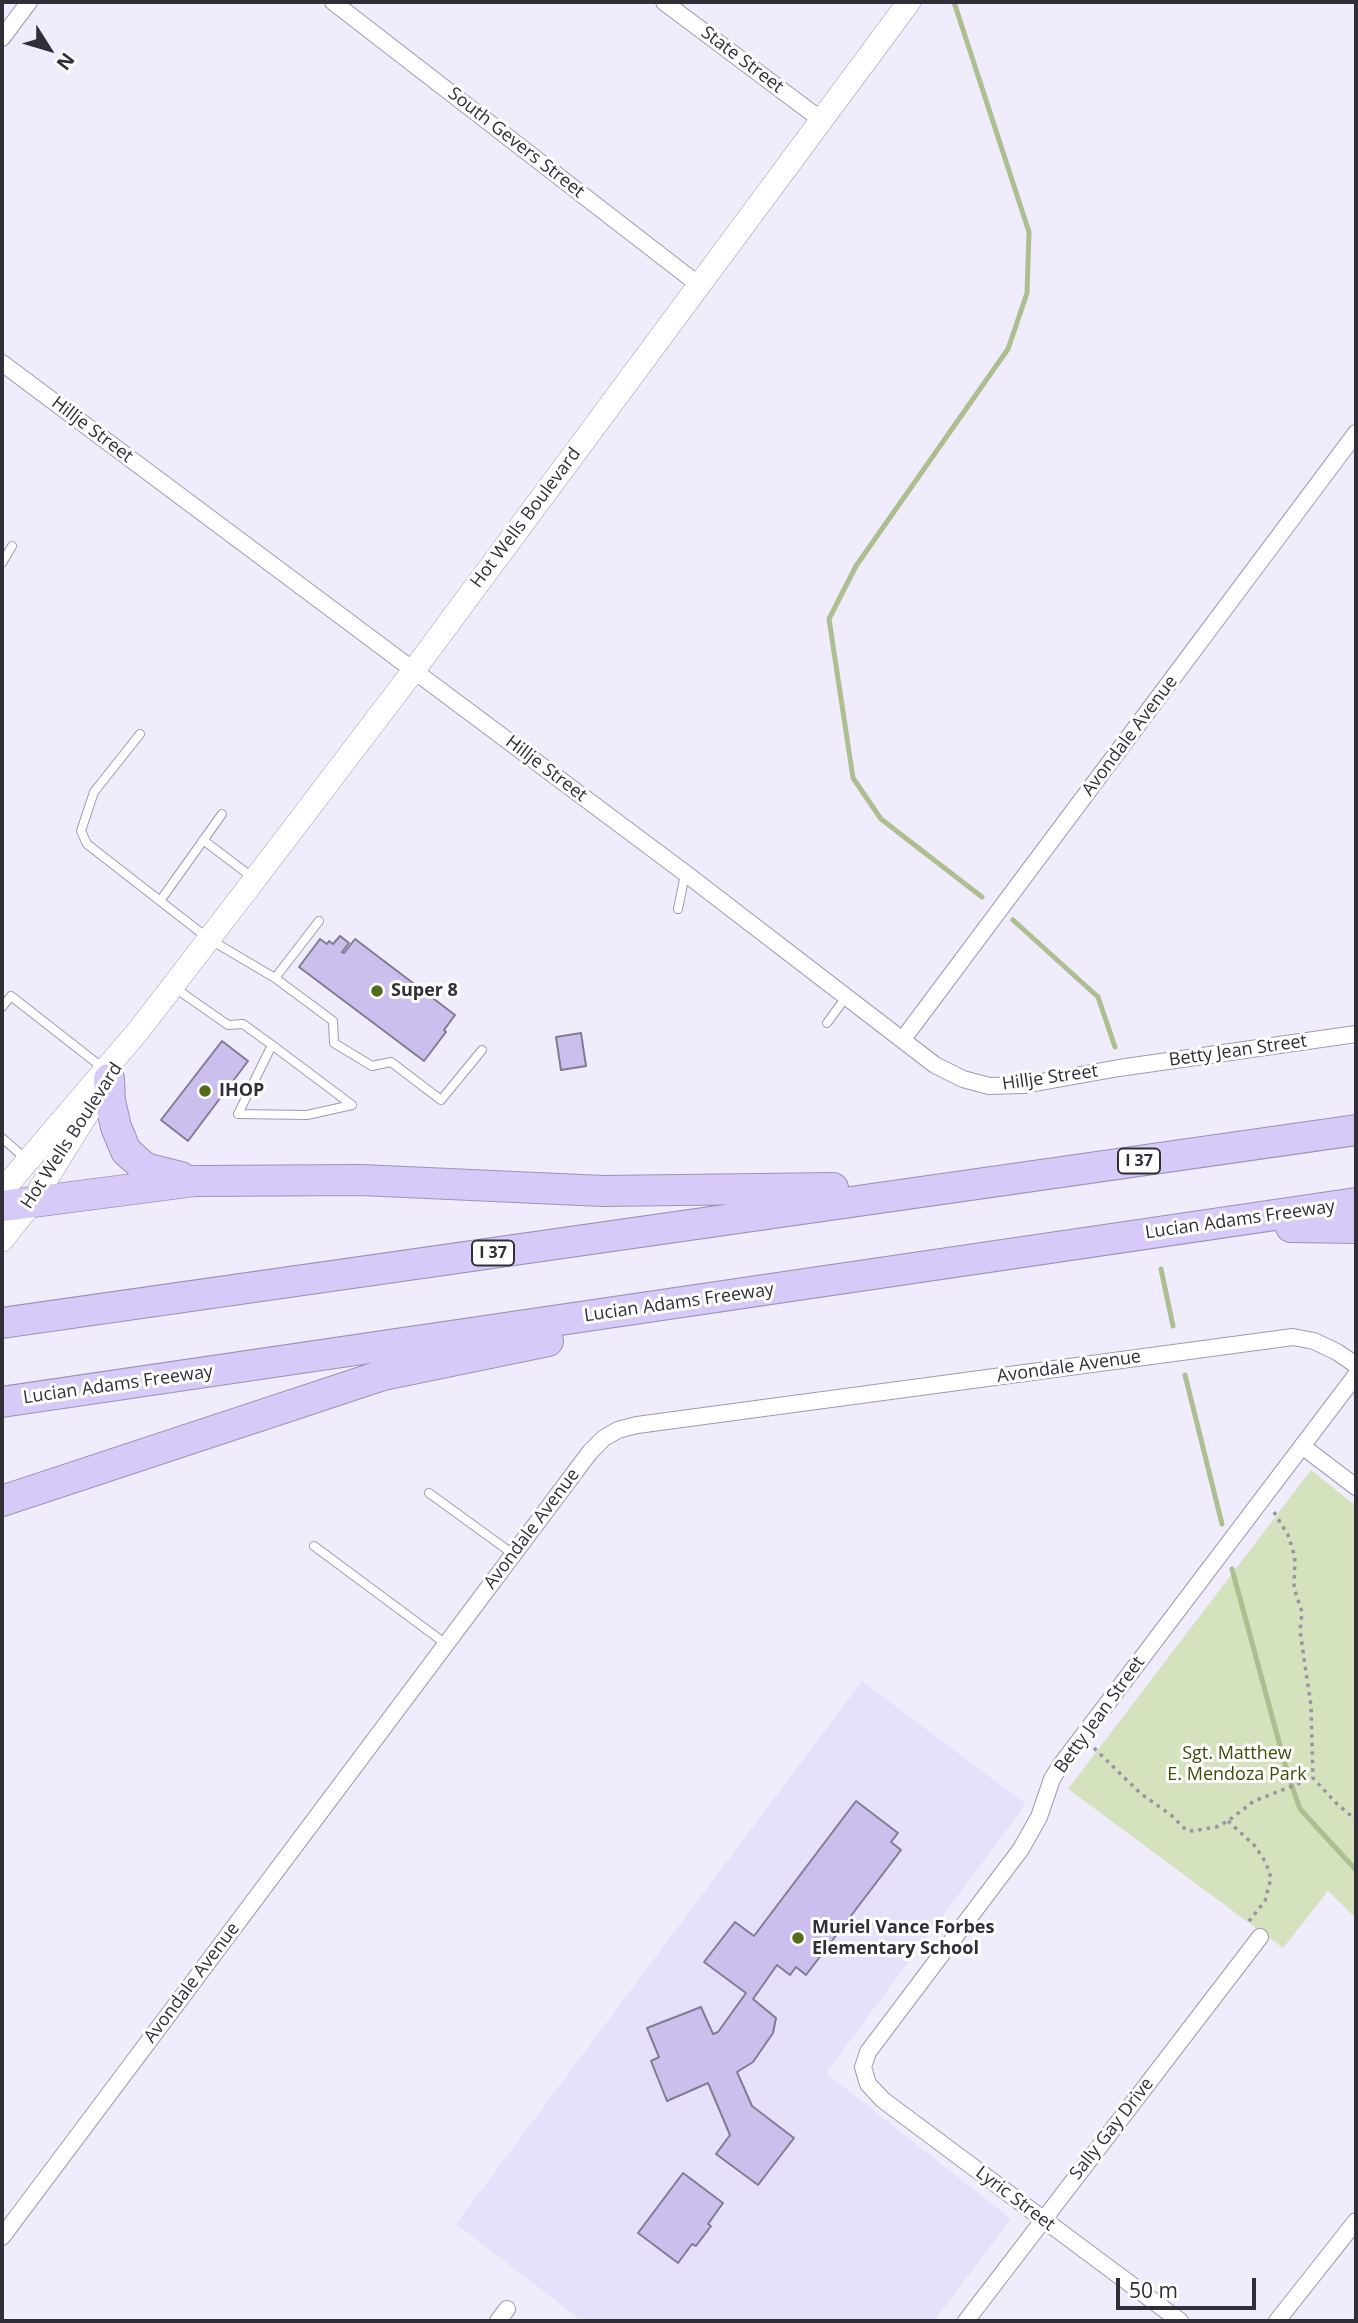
<!DOCTYPE html>
<style>
body{margin:0}
#map{position:relative;width:1358px;height:2323px;overflow:hidden;background:#f0ecfc;font-family:"Open Sans",sans-serif}
canvas{display:block}
.frame{position:absolute;inset:0;border:4px solid #312e38;pointer-events:none}
.north{position:absolute;left:14px;top:14px;width:70px;height:70px;-webkit-text-stroke:5px #fff;paint-order:stroke;rotate:127deg;font-size:19px;font-weight:700;line-height:28px;text-align:center;color:#312e38}
.north::after{content:'';display:block;margin:auto;width:24px;height:32px;background:#312e38;clip-path:polygon(50% 0,100% 100%,50% 72%,0 100%)}
.scale{position:absolute;left:1116px;top:2278px;width:140px;height:32px;box-sizing:border-box;border:4px solid #312e38;border-top:0;padding-left:9px;font-size:21px;line-height:24px;white-space:nowrap;color:#312e38;-webkit-text-stroke:5px #fff;paint-order:stroke}
</style>
<div id="map">
<canvas width="1358" height="2323"></canvas>
<div class="frame"></div>
<div class="north">N</div>
<div class="scale">50 m</div>
</div>
<script>
const ctx = document.querySelector('canvas').getContext('2d');
ctx.lineJoin = 'round';
function paint(path, color) {
  ctx.fillStyle = color;
  ctx.fill(path, 'evenodd');
}
function shape(rows) {
  const path = new Path2D();
  for (const r of rows) {
    path.moveTo(r[0], r[1]);
    for (let i = 2; i < r.length; i += 2) path.lineTo(r[i], r[i + 1]);
  }
  return path;
}
function strokePath(path, color, width, dash) {
  ctx.strokeStyle = color;
  ctx.lineWidth = width;
  ctx.lineCap = dash ? 'butt' : 'round';
  ctx.setLineDash(dash || []);
  ctx.stroke(path);
}
function label(font, color, halo, rows, align = 'center') {
  ctx.font = font + ' "Open Sans",sans-serif';
  ctx.lineWidth = 6;
  ctx.setLineDash([]);
  ctx.textBaseline = 'middle';
  ctx.strokeStyle = halo;
  ctx.fillStyle = color;
  for (const [text, x, y, turn = 0] of rows) {
    ctx.save();
    ctx.translate(x, y);
    ctx.rotate((+turn || 0) * Math.PI / 180);
    ctx.textAlign = isNaN(turn) ? turn : align;
    if (halo) ctx.strokeText(text, 0, 0);
    ctx.fillText(text, 0, 0);
    ctx.restore();
  }
}
paint(shape([
 [862,1681,1026,1804,826,2073,1011,2219,934,2321,582,2321,456,2224]
]), '#e7e0fa');
paint(shape([
 [1311,1470,1356,1506,1356,1918,1328,1891,1283,1948,1068,1789]
]), '#d4e3bd');
strokePath(shape([
 [954,2,1029,232,1027,293,1008,349,856,566,829,619,853,778,881,819,982,897],
 [1013,920,1098,997,1115,1047],
 [1161,1269,1173,1326],
 [1185,1375,1222,1524],
 [1232,1569,1288,1775,1300,1809,1356,1870]
]), '#adbe91', 5);
const building = shape([
 [340,936,349,943,342,952,344,953,355,939,455,1015,444,1030,446,1032,424,1061,299,967,320,939,327,944,329,941,333,944,340,936],
 [581,1033,586,1066,561,1070,556,1037,581,1033],
 [222,1041,248,1061,188,1141,161,1120,222,1041],
 [856,1801,898,1833,891,1842,901,1850,806,1975,796,1967,790,1975,777,1965,753,1999,776,2018,773,2033,753,2062,737,2072,752,2106,794,2138,758,2185,716,2154,730,2135,708,2083,667,2101,651,2061,659,2057,647,2028,701,2007,713,2034,718,2032,746,1993,704,1962,735,1922,754,1936,856,1801],
 [683,2173,723,2203,708,2224,711,2226,696,2246,692,2244,678,2263,638,2233,683,2173]
]);
paint(building, '#ccbfed');
strokePath(building, '#827c93', 2);
const lane = shape([
 [2,563,12,546],
 [140,734,94,792,81,831,87,844,209,939,275,978,333,1021,334,1043,372,1066,391,1062,441,1100,482,1050],
 [203,840,252,877],
 [160,901,222,814],
 [678,909,685,874],
 [275,978,319,921],
 [175,988,228,1025,243,1024,272,1045,352,1105,307,1115,238,1114,272,1045],
 [2,1007,11,996,103,1068],
 [827,1023,846,997],
 [2,1138,26,1159],
 [429,1493,513,1554],
 [314,1546,446,1644]
]);
const street = shape([
 [333,2,699,285],
 [664,2,820,119],
 [2,38,29,2],
 [2,363,685,873,935,1065,963,1079,989,1086,1024,1085,1119,1068,1356,1034],
 [903,1039,1356,433],
 [1302,1446,1356,1487],
 [2,2237,590,1452,604,1438,618,1430,637,1425,1293,1337,1314,1341,1337,1352,1356,1365],
 [498,2321,507,2309],
 [966,2321,1260,1937],
 [1180,2321,883,2100,868,2084,863,2067,868,2052,1021,1849,1039,1817,1052,1779,1060,1766,1356,1375],
 [1277,2321,1356,2221]
]);
const secondary = shape([
 [2,1191,139,1030,255,879,414,670,909,2],
 [2,1240,32,1202,99,1095]
]);
const highway = shape([
 [109,1079,110,1101,116,1127,126,1151,145,1168,181,1177],
 [2,1206,195,1181,361,1180,603,1191,833,1188],
 [1291,1227,1356,1228],
 [2,1323,1356,1130],
 [2,1402,1356,1203],
 [2,1501,383,1375,548,1341]
]);
strokePath(lane, '#a099b1', 10);
strokePath(street, '#a099b1', 18);
strokePath(secondary, '#a099b1', 24);
strokePath(highway, '#9d93b5', 32);
strokePath(shape([
 [1274,1512,1288,1535,1295,1557,1294,1588,1302,1612,1300,1631,1311,1706,1313,1778,1336,1803,1356,1820],
 [1094,1748,1140,1793,1171,1815,1186,1830,1192,1831,1216,1827,1228,1821,1254,1801,1313,1778],
 [1228,1821,1255,1846,1266,1863,1271,1878,1265,1901,1246,1925]
]), '#9894a1', 3.5, [3.5, 5]);
strokePath(lane, '#fff', 8);
strokePath(street, '#fff', 16);
strokePath(secondary, '#fff', 23);
strokePath(highway, '#d7caf8', 30);
for (const [x, y, r, color] of [
 [377,991,7,"#536b1b"],
 [205,1091,7,"#536b1b"],
 [798,1938,7,"#536b1b"]
]) {
  const dot = new Path2D();
  dot.arc(x, y, r, 0, 2 * Math.PI);
  ctx.fillStyle = color;
  ctx.fill(dot);
  strokePath(dot, '#fff', 2.5);
}
for (const [x, y, w] of [
 [1139,1161,42],
 [493,1253,42]
]) {
  const box = new Path2D();
  box.roundRect(x - w / 2, y - 12.5, w, 25, 5);
  ctx.fillStyle = '#fff';
  ctx.fill(box);
  strokePath(box, '#312e38', 2);
}
label('bold 16px', '#312e38', null, [
 ["I 37",1139,1161],
 ["I 37",493,1253]
]);
label('18px', '#312e38', '#fff', [
 ["State Street",742,60,37],
 ["South Gevers Street",516,143,38],
 ["Hillje Street",92,430,37],
 ["Hot Wells Boulevard",526,518,-53],
 ["Avondale Avenue",1130,736,-53],
 ["Hillje Street",546,769,37],
 ["Betty Jean Street",1238,1051,-8],
 ["Hillje Street",1050,1078,-8],
 ["Hot Wells Boulevard",72,1136,-57],
 ["Lucian Adams Freeway",1240,1220,-8],
 ["Lucian Adams Freeway",679,1303,-8],
 ["Avondale Avenue",1069,1367,-8],
 ["Lucian Adams Freeway",118,1385,-8],
 ["Avondale Avenue",532,1529,-53],
 ["Betty Jean Street",1100,1715,-54],
 ["Avondale Avenue",192,1983,-53],
 ["Sally Gay Drive",1112,2129,-52],
 ["Lyric Street",1015,2199,37]
]);
label('bold 18px', '#312e38', '#fff', [
 ["Super 8",391,991],
 ["IHOP",219,1091],
 ["Muriel Vance Forbes",812,1928],
 ["Elementary School",812,1949]
], 'left');
label('18px', '#3b4f07', '#fff', [
 ["Sgt. Matthew",1237,1754],
 ["E. Mendoza Park",1237,1775]
]);
</script>
